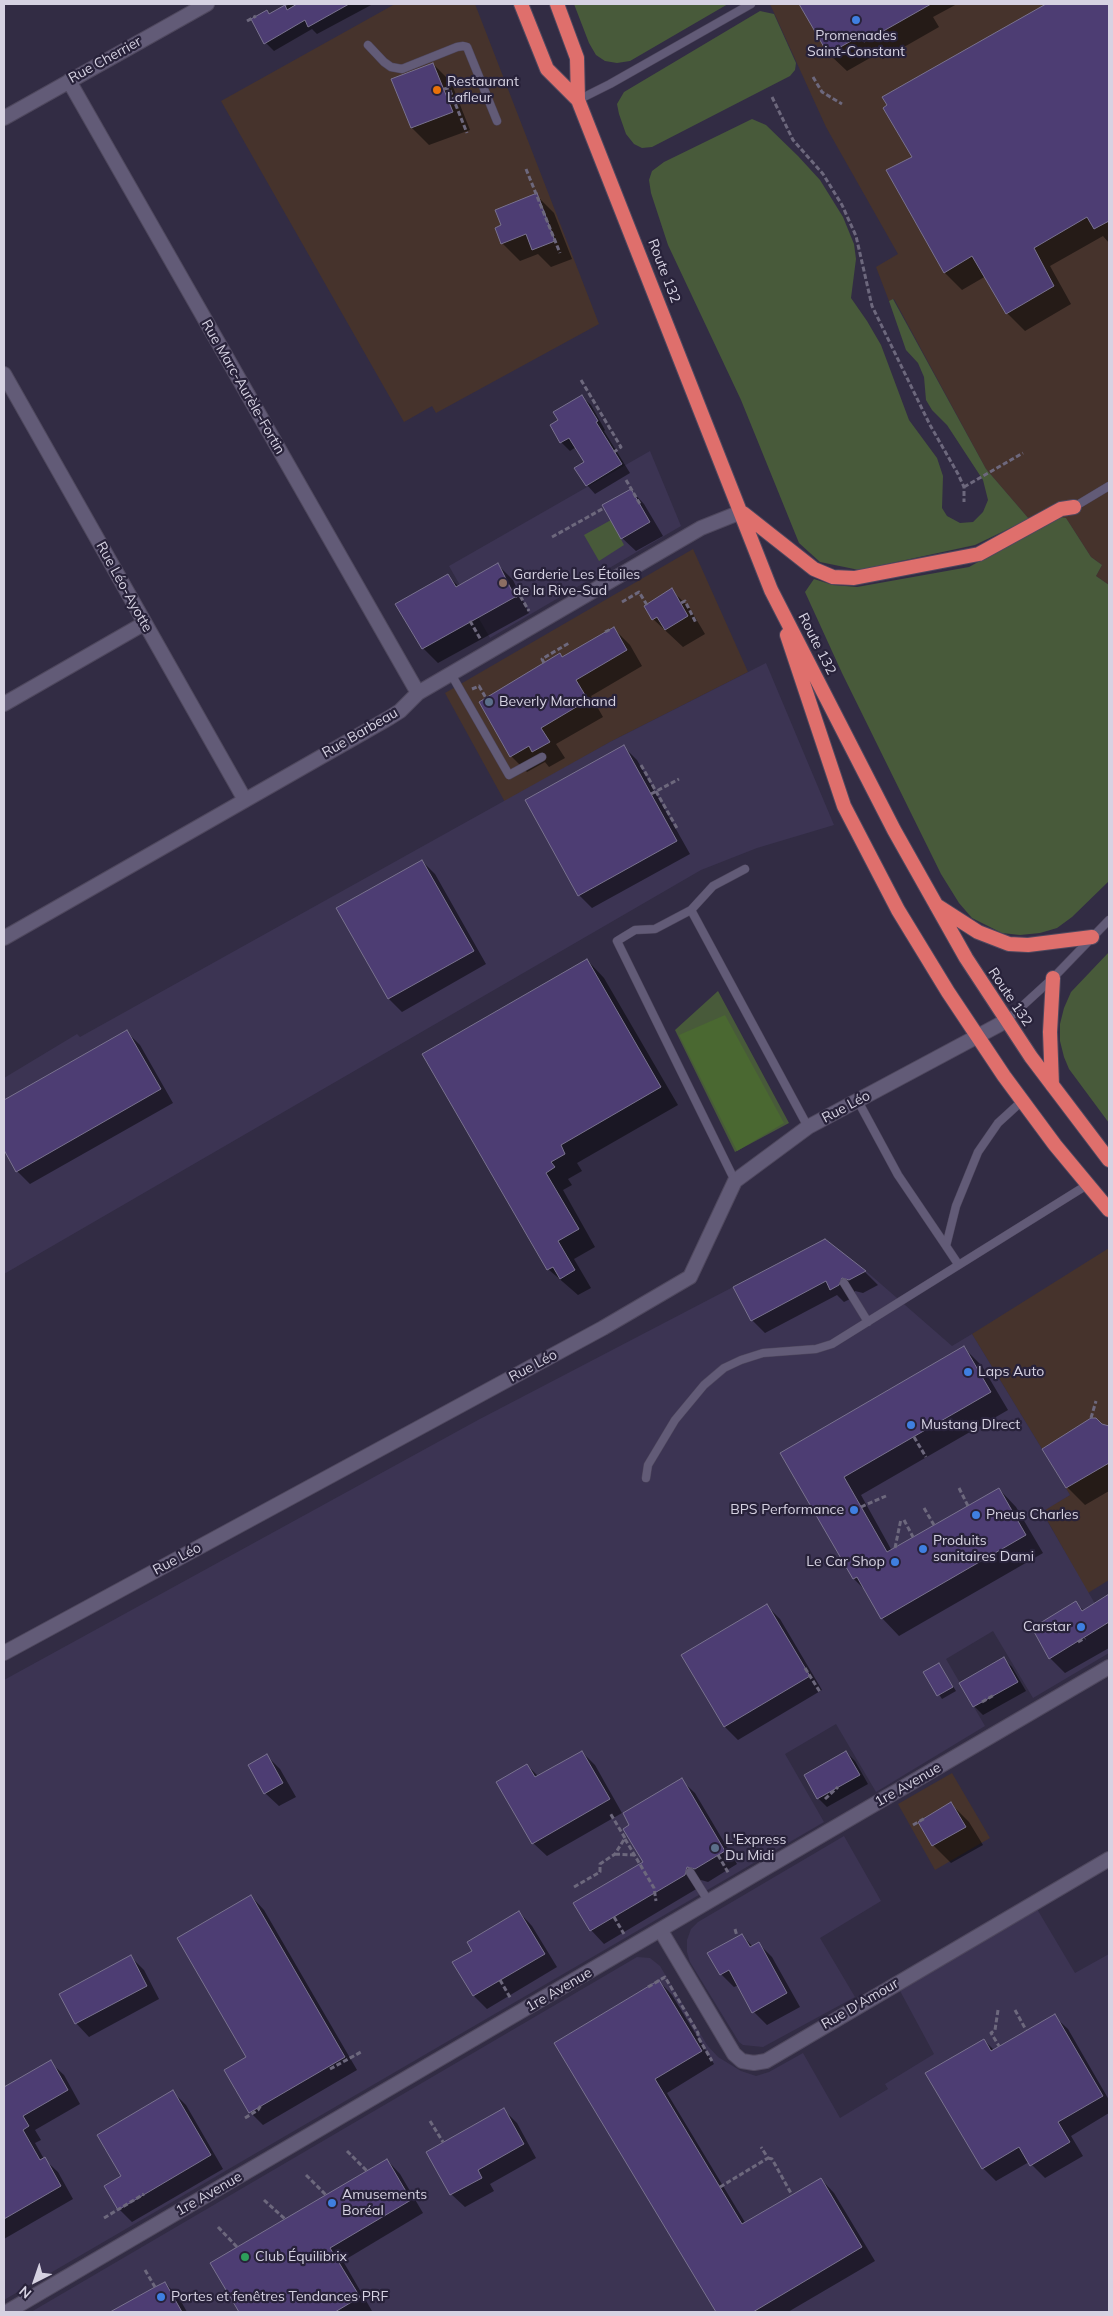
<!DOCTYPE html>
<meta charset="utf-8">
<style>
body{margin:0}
#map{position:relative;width:1113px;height:2316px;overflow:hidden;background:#322c44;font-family:Mulish,sans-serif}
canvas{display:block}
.frame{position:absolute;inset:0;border:5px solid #d6d2e2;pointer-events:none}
.north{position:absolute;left:10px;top:2256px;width:50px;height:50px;-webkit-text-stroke:4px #28223a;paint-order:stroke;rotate:221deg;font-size:14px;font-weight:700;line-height:20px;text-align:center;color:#d6d2e2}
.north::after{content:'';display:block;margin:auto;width:18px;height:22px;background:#d6d2e2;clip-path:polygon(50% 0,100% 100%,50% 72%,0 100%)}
</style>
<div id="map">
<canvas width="1113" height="2316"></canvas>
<div class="frame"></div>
<div class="north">N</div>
</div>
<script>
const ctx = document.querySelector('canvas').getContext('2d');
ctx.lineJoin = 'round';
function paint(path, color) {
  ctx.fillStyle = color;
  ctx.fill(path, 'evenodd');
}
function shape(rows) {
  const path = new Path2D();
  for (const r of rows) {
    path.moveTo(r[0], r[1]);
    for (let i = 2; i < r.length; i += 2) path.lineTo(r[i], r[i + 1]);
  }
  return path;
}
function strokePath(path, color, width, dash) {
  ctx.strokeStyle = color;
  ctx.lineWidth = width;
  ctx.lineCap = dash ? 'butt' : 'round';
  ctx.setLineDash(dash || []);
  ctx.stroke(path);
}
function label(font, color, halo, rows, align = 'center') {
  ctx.font = font + ' Mulish,sans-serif';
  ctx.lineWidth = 4.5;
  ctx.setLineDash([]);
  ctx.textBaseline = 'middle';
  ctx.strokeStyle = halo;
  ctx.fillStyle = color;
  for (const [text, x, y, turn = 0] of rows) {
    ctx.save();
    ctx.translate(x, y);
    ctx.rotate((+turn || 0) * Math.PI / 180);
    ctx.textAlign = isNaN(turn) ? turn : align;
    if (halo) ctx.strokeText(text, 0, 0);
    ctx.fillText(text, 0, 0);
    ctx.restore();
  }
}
paint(shape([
 [395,4,475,4,599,324,436,413,432,406,404,422,221,101],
 [770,4,1109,4,1109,585,1096,576,1102,565,1091,557,1066,518,1029,519,986,469,894,299,889,301,876,267,898,254,826,127],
 [693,549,748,672,610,742,505,802,445,693],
 [1109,1248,1109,1580,1088,1593,1042,1511,1070,1495,972,1334],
 [952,1773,990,1838,935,1870,898,1804]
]), '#46332c');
paint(shape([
 [650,451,681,526,490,638,449,566],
 [766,663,834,825,757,848,701,870,4,1274,4,1078,77,1034,80,1037,610,742],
 [866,1271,952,1346,972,1334,1070,1495,1042,1512,1109,1628,1109,1653,1033,1698,993,1631,946,1659,985,1726,876,1792,836,1724,785,1754,824,1822,4,2300,4,1680,478,1420,733,1287],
 [844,1836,881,1901,820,1938,855,1997,763,2047,743,2045,739,2042,690,1962,687,1952,687,1940,691,1929,698,1922],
 [1037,1909,1075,1973,1109,1954,1109,2312,31,2312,637,1957,650,1958,660,1966,707,2045,718,2057,741,2071,756,2076,769,2072,803,2053,840,2118,888,2089,885,2084,934,2054,899,1989]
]), '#3c3453');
paint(shape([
 [574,4,728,4,630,61,617,63,605,61,596,55,589,43],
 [760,11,774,14,796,63,795,70,790,76,652,147,642,148,634,144,626,134,619,114,617,104,624,92],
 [752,119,766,125,798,156,820,180,843,217,854,244,856,259,851,298,867,321,881,345,909,420,937,458,943,476,942,508,947,516,960,523,973,522,983,512,988,500,983,480,947,425,932,410,926,400,924,377,918,363,906,350,889,301,893,299,986,469,1029,519,975,545,859,570,820,562,799,543,741,400,668,245,651,193,649,180,652,171,664,162],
 [1060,517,1066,518,1091,557,1102,565,1096,576,1109,585,1109,881,1072,917,1057,928,1040,933,1020,935,1002,933,972,918,959,903,941,874,842,673,805,592,814,579,833,585,857,587,969,567],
 [611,520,624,545,599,561,584,535],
 [1109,952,1109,1123,1069,1069,1064,1057,1060,1041,1060,1024,1064,1008,1071,992],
 [718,991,789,1123,735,1152,675,1030]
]), '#485a3a');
paint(shape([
 [725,1015,784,1123,737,1151,679,1035]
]), '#4a6831');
paint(shape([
 [290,4,373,4,317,34,312,29,274,51,266,43,267,12,270,15],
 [801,4,957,4,933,17,939,27,883,59,877,54,847,71,829,54],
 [1049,4,1109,4,1109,243,1103,236,1050,266,1071,304,1025,331,1007,313,986,276,962,290,945,273,888,171,913,157,883,97],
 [433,64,451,82,470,130,429,145,412,128],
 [536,195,554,213,572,259,551,267,538,254,520,261,502,243,503,226],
 [582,397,591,405,605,430,604,431,630,473,595,494,587,485,586,462,576,447,570,451,561,442,560,420],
 [631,490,644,504,663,536,636,551,622,538],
 [498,565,513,580,529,613,438,663,423,648,447,575,459,587],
 [671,590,689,607,705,634,683,647,653,619],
 [614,629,630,645,642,666,591,696,603,717,556,744,565,758,549,767,545,762,527,772,511,756,560,655,563,658],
 [623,746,637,760,690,854,592,908,579,895],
 [422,861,435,874,486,964,402,1012,389,999,338,909],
 [587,960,604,978,678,1105,577,1163,582,1171,568,1179,572,1185,563,1190,595,1247,574,1259,591,1288,578,1295,548,1269,424,1054],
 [127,1032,140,1045,173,1103,30,1184,17,1171,4,1148,4,1102],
 [825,1241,865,1272,878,1285,863,1293,855,1291,852,1298,844,1302,837,1295,765,1333,752,1320],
 [964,1348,982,1366,1008,1410,861,1495,892,1551,999,1489,1016,1507,1043,1553,899,1636,882,1618,864,1589,854,1579,782,1453],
 [1103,1426,1109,1427,1109,1491,1085,1505,1067,1487,1044,1449],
 [1109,1596,1109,1648,1065,1673,1050,1658,1076,1603,1084,1611],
 [767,1606,780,1619,822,1690,738,1740,725,1727,683,1655],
 [1004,1659,1012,1667,1026,1691,983,1715,974,1706,961,1683],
 [942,1669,956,1691,942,1699,925,1673],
 [582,1752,595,1765,622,1813,547,1856,533,1843,527,1765,539,1777],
 [846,1752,855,1761,868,1784,827,1807,818,1798,806,1776],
 [267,1756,280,1769,296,1797,279,1806,265,1793],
 [681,1780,695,1793,737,1864,708,1882,701,1880,698,1888,604,1944,591,1930,645,1863],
 [951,1804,969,1822,983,1845,951,1863,934,1846,920,1823],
 [251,1896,264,1910,357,2070,263,2125,250,2112,248,2057],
 [519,1912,532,1926,557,1967,487,2009,474,1996,454,1963,473,1951],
 [742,1935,753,1947,759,1944,772,1957,800,2007,767,2025,754,2012,739,1985,734,1987,721,1974],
 [131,1957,144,1970,159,1999,89,2037,76,2023],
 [659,1981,672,1995,714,2064,667,2093,746,2224,821,2179,834,2193,875,2261,788,2312,718,2312,556,2043],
 [1054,2016,1068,2029,1109,2100,1109,2113,1071,2136,1083,2156,1045,2178,1029,2162,996,2181,983,2168,984,2040,994,2050],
 [50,2062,64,2075,80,2104,35,2130,41,2140,35,2143,44,2159,58,2172,73,2199,4,2239,4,2089],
 [173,2092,186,2105,223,2169,132,2222,119,2209,122,2176],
 [504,2110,517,2123,536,2158,490,2184,494,2191,465,2207,451,2194],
 [387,2160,400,2174,423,2213,343,2261,372,2311,241,2312,212,2264],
 [165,2283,178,2296,187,2312,112,2312]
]), '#0007');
const building = shape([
 [297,4,349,4,308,27,305,20,264,44,251,19,267,10,269,14,285,5,287,10,297,4],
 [799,4,931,4,864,42,860,36,828,54,799,4],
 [1046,4,1109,4,1109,221,1094,229,1087,217,1034,248,1054,286,1006,314,972,256,944,273,886,170,912,157,883,108,887,105,882,97,1046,4],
 [433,63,453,112,411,128,391,79,433,63],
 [537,193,555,241,532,250,526,234,501,244,495,228,501,225,495,210,537,193],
 [582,395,598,421,596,422,622,464,586,486,574,468,584,462,569,438,560,443,550,425,558,420,553,412,582,395],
 [631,489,650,522,621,539,602,505,631,489],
 [498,563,515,597,422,649,395,604,448,574,456,587,498,563],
 [672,588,688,616,665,630,657,617,652,620,644,606,672,588],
 [614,627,627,650,576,680,588,700,541,728,550,742,532,752,529,746,510,757,479,702,560,653,562,657,614,627],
 [624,745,677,841,578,896,525,800,624,745],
 [422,860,474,951,388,999,336,908,422,860],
 [587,959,661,1087,561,1145,565,1154,551,1162,555,1167,546,1173,579,1229,558,1241,575,1270,560,1279,553,1267,547,1270,422,1054,587,959],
 [127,1030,161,1089,16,1172,4,1150,4,1100,127,1030],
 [825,1239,866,1271,849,1280,842,1278,839,1285,830,1290,826,1281,751,1321,733,1287,825,1239],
 [964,1346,991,1392,844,1477,887,1552,999,1488,1026,1535,881,1619,857,1577,853,1579,780,1453,964,1346],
 [1091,1418,1096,1418,1102,1424,1109,1426,1109,1463,1066,1488,1042,1449,1091,1418],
 [1109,1594,1109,1622,1049,1659,1032,1628,1076,1601,1082,1611,1109,1594],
 [767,1604,810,1676,724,1727,681,1655,767,1604],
 [1004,1657,1018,1682,973,1707,959,1683,1004,1657],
 [939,1663,953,1687,937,1696,923,1672,939,1663],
 [582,1751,610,1799,532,1844,496,1782,527,1764,535,1777,582,1751],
 [846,1751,860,1775,817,1799,804,1775,846,1751],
 [267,1754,283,1783,264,1794,248,1765,267,1754],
 [682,1778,725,1851,695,1869,687,1867,685,1875,590,1931,573,1903,643,1862,623,1829,629,1825,623,1813,682,1778],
 [951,1802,966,1827,932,1846,918,1822,951,1802],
 [251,1895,345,2057,249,2113,224,2070,246,2057,177,1938,251,1895],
 [519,1911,545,1954,473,1996,452,1962,472,1951,467,1942,519,1911],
 [742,1934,750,1947,759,1942,787,1993,752,2013,729,1970,720,1975,707,1953,742,1934],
 [131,1955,147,1986,75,2024,59,1994,131,1955],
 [659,1980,702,2051,655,2079,742,2224,821,2178,862,2247,753,2312,716,2312,554,2043,659,1980],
 [1055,2014,1103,2096,1058,2122,1070,2142,1030,2166,1019,2147,982,2169,925,2073,984,2039,991,2051,1055,2014],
 [51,2060,68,2090,23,2116,29,2126,23,2130,40,2160,45,2157,61,2186,4,2219,4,2087,51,2060],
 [173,2090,211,2155,118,2210,104,2186,121,2176,97,2135,173,2090],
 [504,2108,524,2144,478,2170,482,2178,450,2195,426,2152,504,2108],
 [387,2159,411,2200,330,2248,360,2297,335,2312,239,2312,210,2263,387,2159],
 [165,2282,182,2312,110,2312,155,2287,165,2282]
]);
paint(building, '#4d3d73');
strokePath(building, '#79728f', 1);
const service = shape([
 [368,45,384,62,391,67,402,69,457,47,463,46,467,47,497,121],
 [578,100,610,84,751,4],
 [1074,507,1109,486],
 [451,674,509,775,542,757],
 [691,910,713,886,745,869],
 [1006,1021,1053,978,1109,920],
 [858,1101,898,1175,946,1246],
 [735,1181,617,941,635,930,655,929,691,910,808,1127],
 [958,1264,946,1246,956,1206,978,1152,998,1123,1022,1101],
 [844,1283,868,1322],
 [646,1478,648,1465,675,1420,704,1385,724,1368,741,1360,763,1353,816,1349,832,1344,1087,1185],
 [690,1872,709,1902]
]);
const minor = shape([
 [69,81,418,693],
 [4,118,207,4],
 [4,374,245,800],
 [4,704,145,623],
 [4,938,389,718,400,711,418,693,701,528,741,512],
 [4,1653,603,1328,690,1277,735,1181,808,1127,1006,1021],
 [661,1931,734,2054,742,2061,754,2063,766,2061,1109,1859],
 [7,2312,1109,1667]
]);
const trunk = shape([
 [521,4,547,69,578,100],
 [557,4,577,58,578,100,771,590,894,830,966,958,1031,1057,1109,1160],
 [743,513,814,569,833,577,854,578,979,554,1061,509,1074,507],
 [787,635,844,806,898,910,948,992,1004,1076,1055,1145,1109,1210],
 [936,905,978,932,1009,944,1028,945,1092,937],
 [1052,1085,1050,1032,1053,978]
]);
strokePath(service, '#4f485e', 9);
strokePath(minor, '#4f485e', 16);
strokePath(trunk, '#4f485e', 16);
strokePath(shape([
 [247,21,256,16],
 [813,77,822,92,842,104],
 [444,89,449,88,467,133],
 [772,97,793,140,823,174,842,205,856,236,872,306,930,425,958,474,964,487,964,502],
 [526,169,560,253],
 [581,380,621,447,614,452],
 [626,480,640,504],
 [964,487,1023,453],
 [552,537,604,508],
 [515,597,519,594,529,611],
 [622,602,639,592,647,605],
 [681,603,685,601,696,623],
 [470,621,481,640],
 [605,632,611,629],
 [544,663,542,659,569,643],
 [472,689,479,686,486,698],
 [641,765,678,830],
 [651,794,679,779],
 [1091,1418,1096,1401],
 [914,1437,926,1457],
 [959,1488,968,1506],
 [861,1507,886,1496],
 [924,1508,934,1525],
 [904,1520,913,1537],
 [895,1548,901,1519],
 [1078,1642,1085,1638],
 [805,1668,820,1692],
 [982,1702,994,1695],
 [825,1799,838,1787],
 [913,1825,925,1818],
 [625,1839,654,1888,656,1901],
 [615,1854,634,1855],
 [718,1855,729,1874],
 [574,1887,600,1872,600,1864,615,1854,625,1838,610,1813],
 [614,1917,624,1934],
 [735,1929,737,1936],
 [500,1980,511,1999],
 [648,1987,665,1977,698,2033,698,2037,712,2061],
 [998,2010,995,2030,991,2033,999,2046],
 [1015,2010,1026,2030],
 [330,2069,361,2052],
 [245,2118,258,2110,261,2105],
 [430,2121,443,2142],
 [347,2151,367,2171],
 [768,2158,772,2159,792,2195],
 [306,2175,326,2195],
 [720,2187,768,2158,761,2147],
 [264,2200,285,2219],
 [104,2218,144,2194],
 [218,2227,237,2247],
 [145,2270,155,2287]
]), '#6d687d', 3, [5, 2.5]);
strokePath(service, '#625b77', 8);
strokePath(minor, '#625b77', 14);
strokePath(trunk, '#df6f6c', 14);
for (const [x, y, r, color] of [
 [856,20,5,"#3f7fe0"],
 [437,90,5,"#e8710a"],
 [503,583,5,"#8d6e63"],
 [489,702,5,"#5c6f8a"],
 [968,1372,5,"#3f7fe0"],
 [911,1425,5,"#3f7fe0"],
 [854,1510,5,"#3f7fe0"],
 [976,1515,5,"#3f7fe0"],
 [923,1549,5,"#3f7fe0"],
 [895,1562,5,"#3f7fe0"],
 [1081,1627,5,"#3f7fe0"],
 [715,1848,5,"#5c6f8a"],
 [332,2203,5,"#3f7fe0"],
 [245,2257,5,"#2e9e5b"],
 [161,2297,5,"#3f7fe0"]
]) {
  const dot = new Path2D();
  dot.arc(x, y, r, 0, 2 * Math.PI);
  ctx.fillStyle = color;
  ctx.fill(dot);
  strokePath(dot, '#28223a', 2);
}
label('14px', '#d6d2e2', '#28223a', [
 ["Promenades",856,36,"center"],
 ["Saint-Constant",856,52,"center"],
 ["Restaurant",447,82],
 ["Lafleur",447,98],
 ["Garderie Les Étoiles",513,575],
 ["de la Rive-Sud",513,591],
 ["Beverly Marchand",499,702],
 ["Laps Auto",978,1372],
 ["Mustang DIrect",921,1425],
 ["BPS Performance",844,1510,"right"],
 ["Pneus Charles",986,1515],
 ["Produits",933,1541],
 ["sanitaires Dami",933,1557],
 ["Le Car Shop",885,1562,"right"],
 ["Carstar",1071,1627,"right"],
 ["L'Express",725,1840],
 ["Du Midi",725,1856],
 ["Amusements",342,2195],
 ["Boréal",342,2211],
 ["Club Équilibrix",255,2257],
 ["Portes et fenêtres Tendances PRF",171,2297]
], 'left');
label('14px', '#d6d2e2', '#28223a', [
 ["Rue Cherrier",105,60,-29],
 ["Route 132",664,271,69],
 ["Rue Marc-Aurèle-Fortin",243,387,60],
 ["Rue Léo-Ayotte",124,587,61],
 ["Route 132",817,644,63],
 ["Rue Barbeau",360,733,-30],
 ["Route 132",1010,997,56],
 ["Rue Léo",846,1107,-28],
 ["Rue Léo",533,1366,-28],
 ["Rue Léo",177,1559,-28],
 ["1re Avenue",908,1785,-30],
 ["1re Avenue",559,1990,-30],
 ["Rue D'Amour",860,2004,-30],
 ["1re Avenue",209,2194,-30]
]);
</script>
